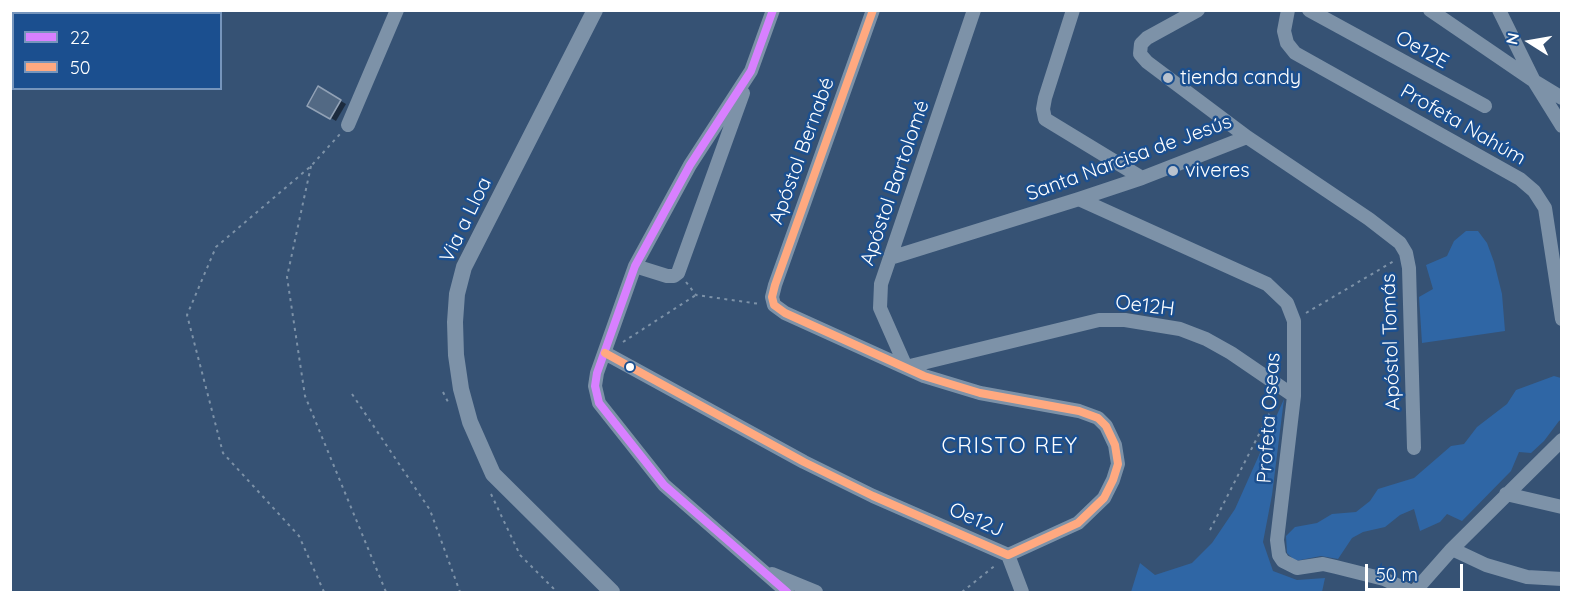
<!DOCTYPE html>
<meta charset="utf-8">
<style>
body{margin:0}
#map{position:relative;width:1572px;height:603px;overflow:hidden;background:#365274;font-family:Quicksand,sans-serif}
canvas{display:block}
.frame{position:absolute;inset:0;border:12px solid #fff;pointer-events:none}
.legend{position:absolute;left:12px;top:12px;width:210px;height:78px;box-sizing:border-box;background:#1b4f8f;border:2px solid #7695bc;margin:0;padding:8px 10px;list-style:none;font-size:18px;color:#fff}
.legend li{display:flex;align-items:center;gap:12px;height:30px}
.legend b{width:30px;border:2px solid #7695bc}
.north{position:absolute;left:1500px;top:12px;width:60px;height:60px;-webkit-text-stroke:4px #1b4f8f;paint-order:stroke;rotate:281deg;font-size:16px;font-weight:700;line-height:24px;text-align:center;color:#fff}
.north::after{content:'';display:block;margin:auto;width:21px;height:27px;background:#fff;clip-path:polygon(50% 0,100% 100%,50% 72%,0 100%)}
.scale{position:absolute;left:1365px;top:564px;width:98px;height:27px;box-sizing:border-box;border:3px solid #fff;border-top:0;padding-left:8px;font-size:18px;line-height:21px;white-space:nowrap;color:#fff;-webkit-text-stroke:4px #1b4f8f;paint-order:stroke}
</style>
<div id="map">
<canvas width="1572" height="603"></canvas>
<div class="frame"></div>
<ul class="legend">
<li><b style="height:8px;background:#d880ff"></b>22</li>
<li><b style="height:8px;background:#ffa980"></b>50</li>
</ul>
<div class="north">N</div>
<div class="scale">50 m</div>
</div>
<script>
const ctx = document.querySelector('canvas').getContext('2d');
ctx.lineJoin = 'round';
function paint(path, color) {
  ctx.fillStyle = color;
  ctx.fill(path, 'evenodd');
}
function shape(rows) {
  const path = new Path2D();
  for (const r of rows) {
    path.moveTo(r[0], r[1]);
    for (let i = 2; i < r.length; i += 2) path.lineTo(r[i], r[i + 1]);
  }
  return path;
}
function strokePath(path, color, width, dash) {
  ctx.strokeStyle = color;
  ctx.lineWidth = width;
  ctx.lineCap = dash ? 'butt' : 'round';
  ctx.setLineDash(dash || []);
  ctx.stroke(path);
}
function label(font, color, halo, rows, align = 'center') {
  ctx.font = font + ' Quicksand,sans-serif';
  ctx.lineWidth = 5;
  ctx.setLineDash([]);
  ctx.textBaseline = 'middle';
  ctx.strokeStyle = halo;
  ctx.fillStyle = color;
  for (const [text, x, y, turn = 0] of rows) {
    ctx.save();
    ctx.translate(x, y);
    ctx.rotate((+turn || 0) * Math.PI / 180);
    ctx.textAlign = isNaN(turn) ? turn : align;
    if (halo) ctx.strokeText(text, 0, 0);
    ctx.fillText(text, 0, 0);
    ctx.restore();
  }
}
paint(shape([
 [1466,231,1478,231,1487,243,1494,262,1502,294,1505,331,1422,343,1419,297,1433,289,1426,265,1447,256,1454,241],
 [1554,376,1561,378,1561,420,1559,421,1544,441,1531,453,1519,452,1511,471,1462,521,1447,514,1440,522,1420,531,1414,509,1400,515,1385,527,1363,532,1352,538,1338,559,1321,556,1295,561,1287,553,1286,536,1295,527,1317,523,1332,514,1356,512,1370,501,1378,489,1414,478,1451,446,1464,444,1477,427,1507,404,1516,390],
 [1284,399,1272,495,1263,542,1273,571,1297,580,1325,578,1322,592,1131,592,1140,563,1155,575,1192,563,1212,543,1235,509]
]), '#2f66a5');
paint(shape([
 [319,88,346,104,336,121,309,105]
]), '#0007');
const building = shape([
 [318,86,341,100,330,119,307,106,318,86]
]);
paint(building, '#526984');
strokePath(building, '#92a2b6', 1.5);
strokePath(shape([
 [311,166,287,277,305,396,386,592],
 [686,282,696,295,760,304],
 [1306,313,1394,261],
 [623,342,696,295],
 [443,392,448,402],
 [352,394,430,510,460,592],
 [491,494,520,555,557,592],
 [1210,530,1277,399],
 [324,592,299,536,223,453,187,315,216,247,311,166,340,134],
 [962,592,997,564]
]), '#7d92a8', 2, [3, 4.5]);
strokePath(shape([
 [43,14,47,10],
 [10,54,14,51]
]), '#7d92a8', 7);
strokePath(shape([
 [12,10,14,14],
 [773,10,751,71,690,165,635,266,597,373,595,386,599,403,664,485,787,592],
 [1073,10,1045,98,1043,109,1045,119,1142,178],
 [1198,10,1147,38,1141,44,1140,54,1147,62,1247,137,1369,219,1400,243,1406,253,1409,268,1414,448],
 [1288,10,1284,31,1287,43,1295,53,1520,179,1534,191,1545,208,1562,319],
 [1309,10,1485,106],
 [1430,10,1534,81,1562,98],
 [1499,10,1534,81,1562,126],
 [348,125,397,10],
 [1079,199,1267,284,1287,303,1294,321,1294,396,1277,540,1279,555,1283,561,1297,568,1323,564,1336,567,1384,579,1412,592],
 [890,258,1079,199,1142,178,1247,137],
 [635,266,667,276,674,276,678,273,743,93],
 [605,353,804,462,873,496,1008,555,1078,523,1104,498,1113,480,1118,464,1115,445,1106,426,1098,418,1079,411,980,393,924,376,785,313,774,305,772,297,775,285,873,10],
 [906,367,1099,320,1125,320,1180,329,1206,339,1231,353,1294,396],
 [906,367,880,308,881,284,974,10],
 [1506,494,1562,507],
 [1452,549,1486,565,1527,577,1562,579],
 [1008,555,1022,592],
 [772,574,816,592],
 [1414,592,1452,549,1562,440]
]), '#7d92a8', 14);
strokePath(shape([
 [595,10,464,267,457,294,455,322,456,355,461,389,470,422,493,474,612,592]
]), '#7d92a8', 16);
strokePath(shape([
 [773,10,751,71,690,165,635,266,597,373,595,386,599,403,664,485,787,592]
]), '#d880ff', 8);
strokePath(shape([
 [605,353,804,462,873,496,1008,555,1078,523,1104,498,1113,480,1118,464,1115,445,1106,426,1098,418,1079,411,980,393,924,376,785,313,774,305,772,297,775,285,873,10]
]), '#ffa980', 8);
for (const [x, y, r, color] of [
 [1168,78,6,"#b9c2ce"],
 [1173,171,6,"#b9c2ce"],
 [630,367,5,"#fff"]
]) {
  const dot = new Path2D();
  dot.arc(x, y, r, 0, 2 * Math.PI);
  ctx.fillStyle = color;
  ctx.fill(dot);
  strokePath(dot, '#1b4f8f', 2);
}
label('20px', '#fff', '#1b4f8f', [
 ["Oe12E",1422,50,29],
 ["Profeta Nahúm",1463,125,30],
 ["Apóstol Bernabé",802,151,-70],
 ["Santa Narcisa de Jesús",1129,158,-20],
 ["Apóstol Bartolomé",895,183,-71],
 ["Via a Lloa",466,220,-64],
 ["Oe12H",1145,306,7],
 ["Apóstol Tomás",1391,342,-92],
 ["Profeta Oseas",1269,418,-86],
 ["Oe12J",976,520,24]
]);
label('20px', '#fff', '#1b4f8f', [
 ["tienda candy",1180,78],
 ["viveres",1185,171]
], 'left');
ctx.letterSpacing = '1.5px';
label('22px', '#fff', '#1b4f8f', [
 ["CRISTO REY",1010,446]
]);
ctx.letterSpacing = '0px';
</script>
